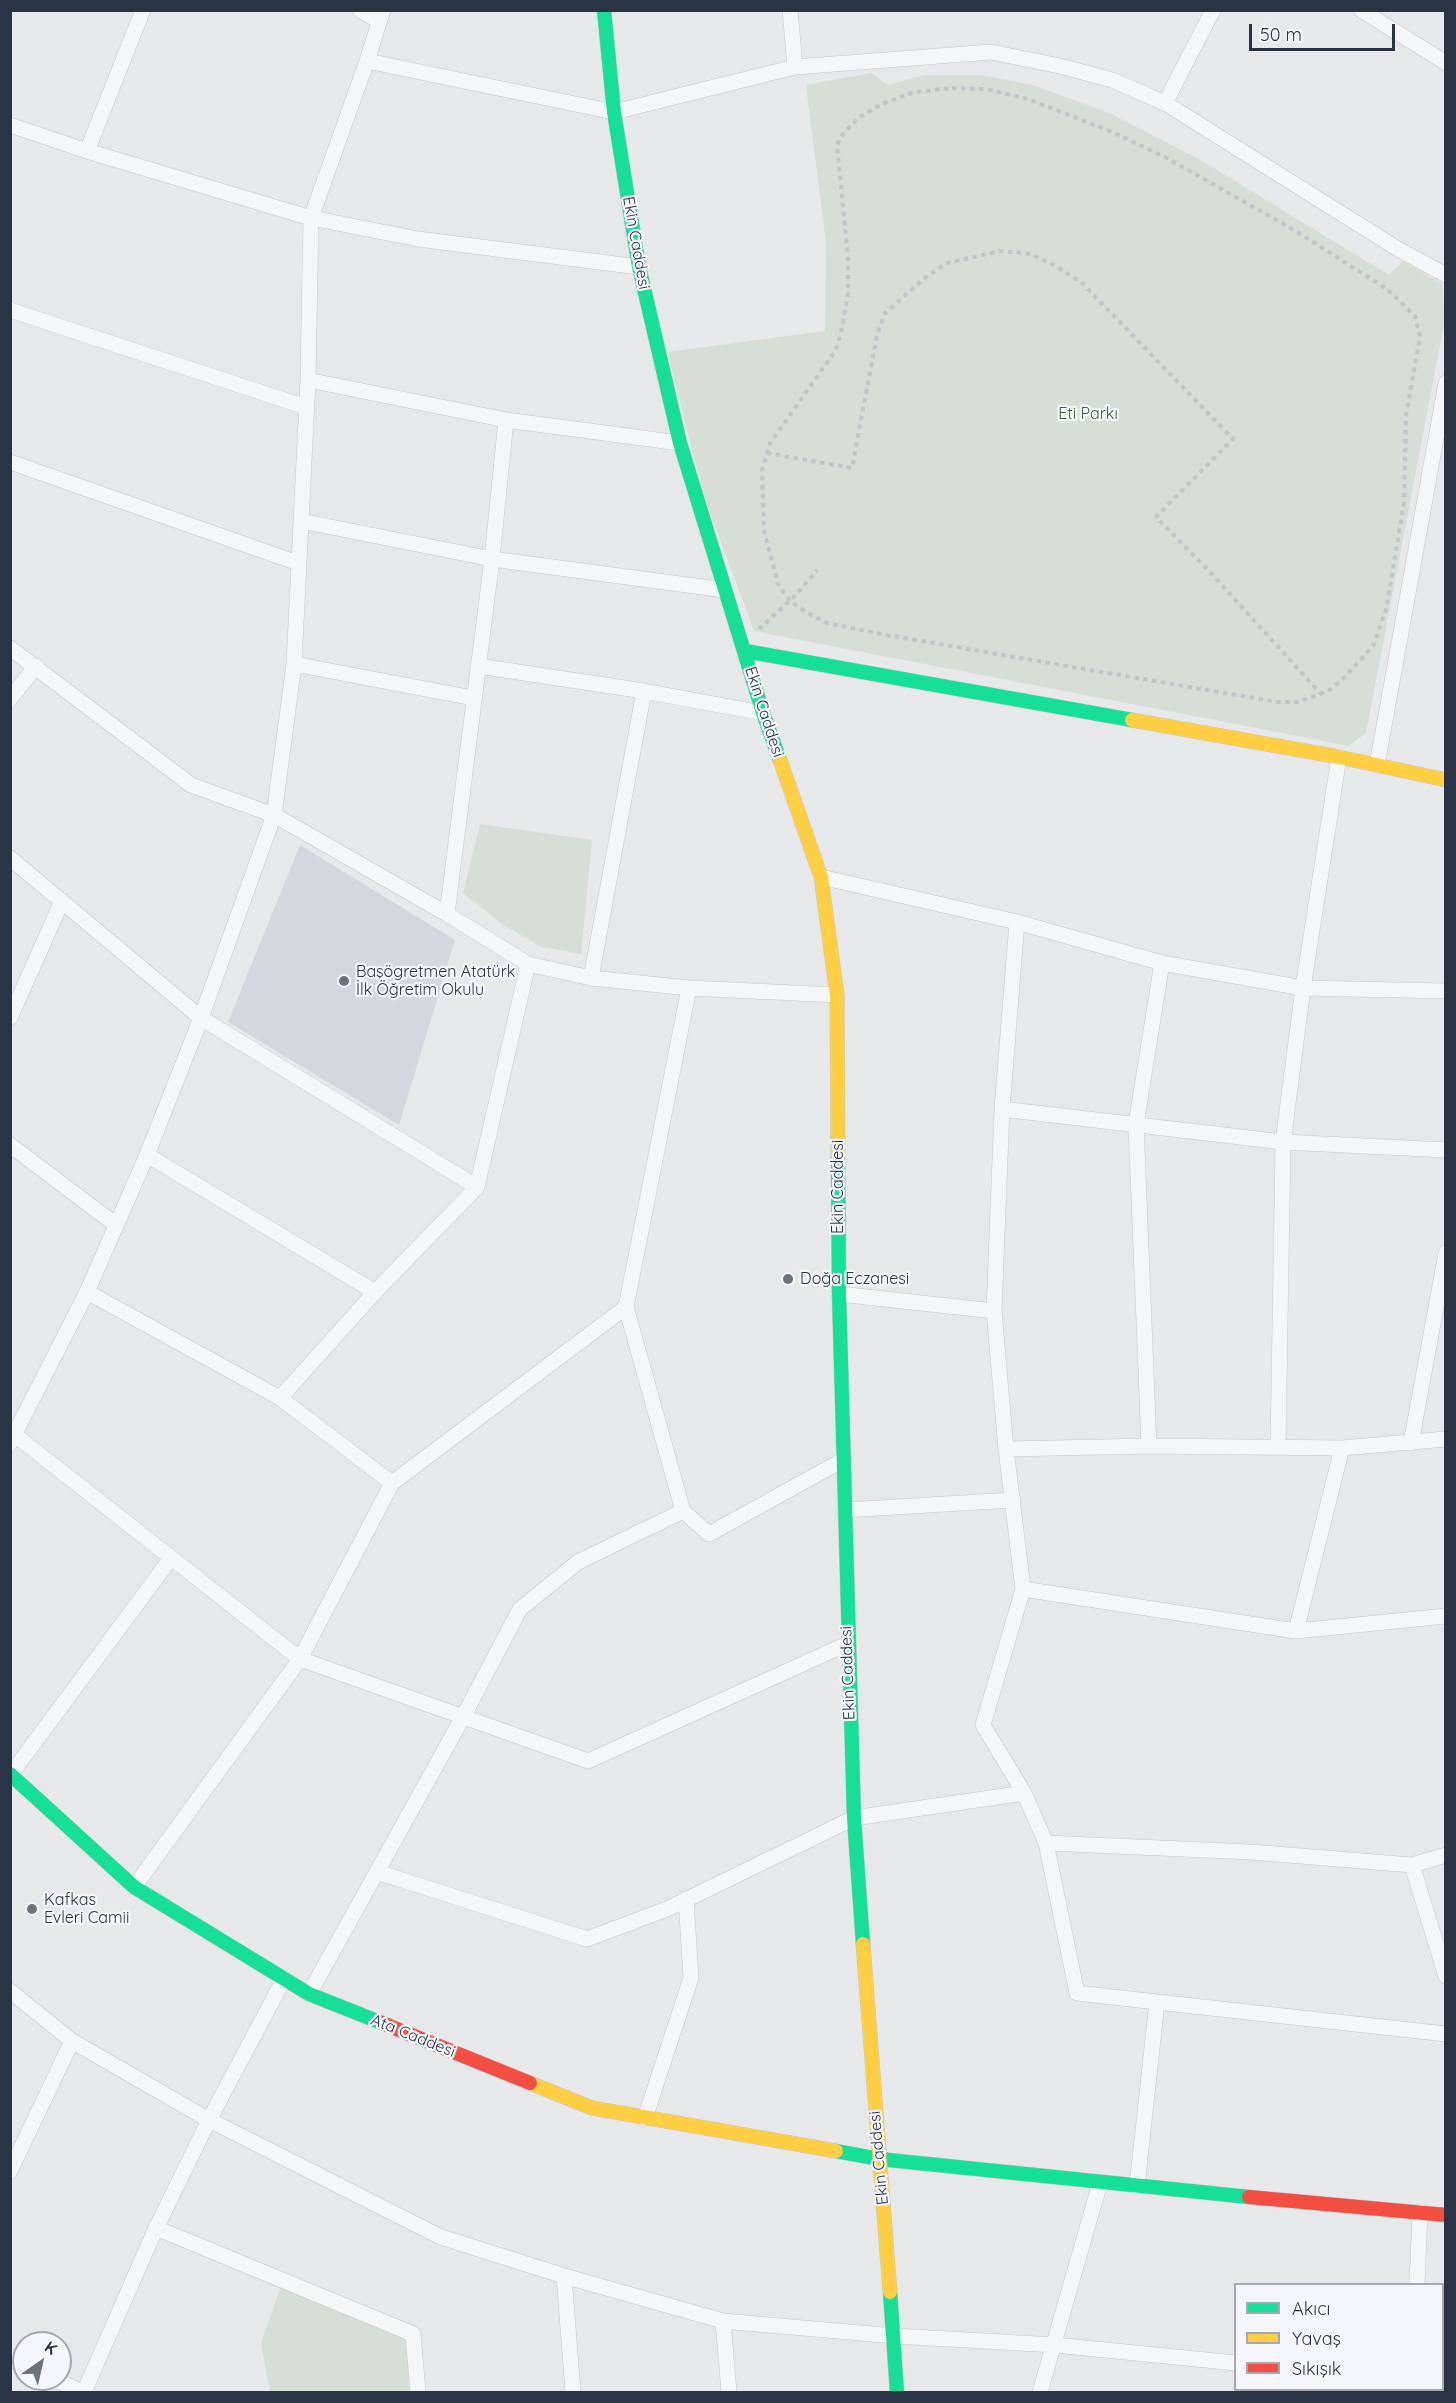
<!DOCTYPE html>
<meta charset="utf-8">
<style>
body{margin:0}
#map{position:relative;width:1456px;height:2403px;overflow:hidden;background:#e6e8ea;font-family:Quicksand,sans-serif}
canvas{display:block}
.frame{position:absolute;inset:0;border:12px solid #2b3445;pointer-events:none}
.legend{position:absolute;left:1234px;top:2283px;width:210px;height:108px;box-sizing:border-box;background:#f4f6f9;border:2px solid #a4a8b1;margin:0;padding:8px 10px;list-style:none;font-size:18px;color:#2b3445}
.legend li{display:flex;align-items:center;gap:12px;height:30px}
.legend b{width:30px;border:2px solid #a4a8b1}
.north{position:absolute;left:12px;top:2331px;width:60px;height:60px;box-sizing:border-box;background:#f4f6f9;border:2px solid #a4a8b1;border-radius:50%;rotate:34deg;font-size:16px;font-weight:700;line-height:24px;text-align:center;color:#2b3445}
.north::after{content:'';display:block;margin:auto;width:21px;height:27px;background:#6c737f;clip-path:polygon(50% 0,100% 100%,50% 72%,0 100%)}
.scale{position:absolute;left:1249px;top:24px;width:146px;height:27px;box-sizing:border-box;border:3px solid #2b3445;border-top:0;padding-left:8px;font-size:18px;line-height:21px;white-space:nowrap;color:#2b3445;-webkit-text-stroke:4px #f4f6f9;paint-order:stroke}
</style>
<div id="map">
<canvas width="1456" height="2403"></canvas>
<div class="frame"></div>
<ul class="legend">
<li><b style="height:8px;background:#16e098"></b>Akıcı</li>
<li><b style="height:8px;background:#ffcf43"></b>Yavaş</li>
<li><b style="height:8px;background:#f24e42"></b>Sıkışık</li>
</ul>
<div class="north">K</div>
<div class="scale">50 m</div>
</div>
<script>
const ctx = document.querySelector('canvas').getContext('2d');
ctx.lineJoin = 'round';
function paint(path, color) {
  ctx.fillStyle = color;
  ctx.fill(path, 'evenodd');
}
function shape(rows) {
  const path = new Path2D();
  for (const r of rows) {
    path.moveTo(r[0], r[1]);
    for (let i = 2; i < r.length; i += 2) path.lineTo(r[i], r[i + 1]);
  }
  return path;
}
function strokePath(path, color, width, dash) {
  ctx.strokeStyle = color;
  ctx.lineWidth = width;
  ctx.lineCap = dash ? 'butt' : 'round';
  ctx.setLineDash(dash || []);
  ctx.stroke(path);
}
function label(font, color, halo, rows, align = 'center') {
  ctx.font = font + ' Quicksand,sans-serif';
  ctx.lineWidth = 4.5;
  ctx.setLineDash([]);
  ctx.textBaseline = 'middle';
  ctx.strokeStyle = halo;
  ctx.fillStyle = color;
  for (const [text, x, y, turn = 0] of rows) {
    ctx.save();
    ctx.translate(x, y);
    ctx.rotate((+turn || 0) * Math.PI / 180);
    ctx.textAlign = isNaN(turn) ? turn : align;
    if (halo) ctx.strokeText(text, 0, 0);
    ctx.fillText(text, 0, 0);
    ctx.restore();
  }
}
paint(shape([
 [300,845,455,940,399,1125,228,1022]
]), '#d4d7dd');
paint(shape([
 [871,73,888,85,925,75,981,75,1033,85,1109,113,1199,159,1389,275,1403,261,1442,284,1445,319,1366,733,1349,746,754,631,705,499,667,352,825,331,826,243,806,85],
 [480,824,592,840,581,954,542,947,503,925,463,893],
 [281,2286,407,2339,409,2392,270,2392,261,2343]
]), '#d6ded6');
const street = shape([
 [360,10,379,21],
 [790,10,795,67],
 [1361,10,1446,63],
 [367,61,614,112,795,67,991,52,1060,66,1112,80,1165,103,1398,249,1446,275],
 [1165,103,1213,10],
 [10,125,87,151,311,218,418,239,639,267],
 [87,151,143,10],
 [10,310,306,407],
 [308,380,506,420,680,443],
 [10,462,298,563],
 [301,521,492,559,725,590],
 [10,648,191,785,274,815,447,914,528,964,591,978,689,988,837,995],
 [294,664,473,698],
 [478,666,644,691,763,713],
 [10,699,36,666],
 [1377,765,1446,383],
 [10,858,201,1018,477,1187],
 [821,877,1017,922,1162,963,1303,988,1446,991],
 [447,914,492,559,506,420],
 [1017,922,1002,1109,994,1311,1006,1449,1023,1589,983,1725,1024,1793,1046,1843,1077,1993,1157,2002,1137,2186],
 [591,978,644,691],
 [10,1018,62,901],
 [1002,1109,1283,1142,1446,1150],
 [10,1145,116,1225],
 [147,1155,375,1292],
 [87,1292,280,1398,392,1483,626,1307,689,988],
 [839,1294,994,1311],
 [626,1307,683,1511,709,1534,843,1460],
 [280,1398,375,1292,477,1187,528,964],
 [15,1435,300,1659,588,1761,847,1644],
 [10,1443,87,1292,147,1155,201,1018,274,815,294,664,308,380,311,218,367,61,383,10],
 [1411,1443,1446,1253],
 [1149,1446,1136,1124,1162,963],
 [1278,1448,1283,1142,1303,988,1339,757],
 [1006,1449,1149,1446,1342,1448,1446,1439],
 [845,1510,1013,1500],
 [1023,1589,1296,1631,1446,1616],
 [1296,1631,1342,1448],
 [11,1774,171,1558],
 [1046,1843,1251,1852,1412,1865,1446,1855],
 [1412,1865,1446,1976],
 [377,1872,587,1939,667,1909,854,1818,1024,1793],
 [134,1887,300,1659,392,1483],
 [10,1991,72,2041,209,2120,441,2237,564,2276,723,2321,895,2336,1055,2345,1236,2363],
 [309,1994,463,1717,520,1609,578,1562,683,1511],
 [1157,2002,1446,2034],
 [645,2118,691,1978,686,1899],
 [10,2171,72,2041],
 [156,2228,413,2334,418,2392],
 [564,2276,573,2392],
 [1417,2284,1420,2212],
 [723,2321,729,2392],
 [10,2358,24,2364],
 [54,2379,82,2392],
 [84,2392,156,2228,209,2120,284,1979],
 [1040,2392,1100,2183],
 [1413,2392,1413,2390]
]);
const fast = shape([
 [604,10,614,112,639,267,680,443,763,713,780,760],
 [745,651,1132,720],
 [838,1157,839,1294,854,1818,863,1944],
 [10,1774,134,1887,309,1994,382,2023],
 [836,2151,879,2159,1249,2197],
 [890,2292,897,2392]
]);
const slow = shape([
 [1132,720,1339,757,1446,780],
 [780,760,821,877,837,995,838,1157],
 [863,1944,890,2292],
 [530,2083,592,2108,836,2151]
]);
const jam = shape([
 [382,2023,530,2083],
 [1249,2197,1446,2215]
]);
strokePath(street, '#c4c6c8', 16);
strokePath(fast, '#c4c6c8', 15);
strokePath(slow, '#c4c6c8', 15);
strokePath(jam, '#c4c6c8', 15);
strokePath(shape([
 [952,88,986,89,1028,99,1112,132,1165,157,1294,230,1387,289,1415,316,1420,337,1406,416,1404,503,1386,610,1373,646,1342,680,1328,691,1298,702,1277,702,886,635,827,623,806,612,790,601,778,584,764,531,762,470,770,443,836,350,841,332,848,294,848,257,837,145,843,134,858,118,882,104,914,92,952,88],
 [767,453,852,468,877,335,885,313,926,277,947,263,1000,251,1031,254,1054,265,1082,283,1233,439,1156,517,1210,572,1321,694],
 [759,629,796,595,817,570]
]), '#c5c6ca', 4, [4.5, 4.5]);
strokePath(street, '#f5f6f7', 15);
strokePath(fast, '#16e098', 14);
strokePath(slow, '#ffcf43', 14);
strokePath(jam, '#f24e42', 14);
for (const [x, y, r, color] of [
 [344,981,6,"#6c737f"],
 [788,1279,6,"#6c737f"],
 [32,1909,6,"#6c737f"]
]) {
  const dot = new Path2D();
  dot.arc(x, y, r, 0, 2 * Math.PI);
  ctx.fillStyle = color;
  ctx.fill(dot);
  strokePath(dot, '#f4f6f9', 2);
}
label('16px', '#2b3445', '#f4f6f9', [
 ["Ekin Caddesi",636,243,80],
 ["Ekin Caddesi",764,712,72],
 ["Ekin Caddesi",838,1187,-90],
 ["Ekin Caddesi",848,1673,-92],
 ["Ata Caddesi",413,2036,22],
 ["Ekin Caddesi",879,2158,-95]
]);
label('16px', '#3f6138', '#f4f6f9', [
 ["Eti Parkı",1088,414]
]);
label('16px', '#2b3445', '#f4f6f9', [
 ["Başögretmen Atatürk",356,972],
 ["İlk Öğretim Okulu",356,990],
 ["Doğa Eczanesi",800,1279],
 ["Kafkas",44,1900],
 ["Evleri Camii",44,1918]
], 'left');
</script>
